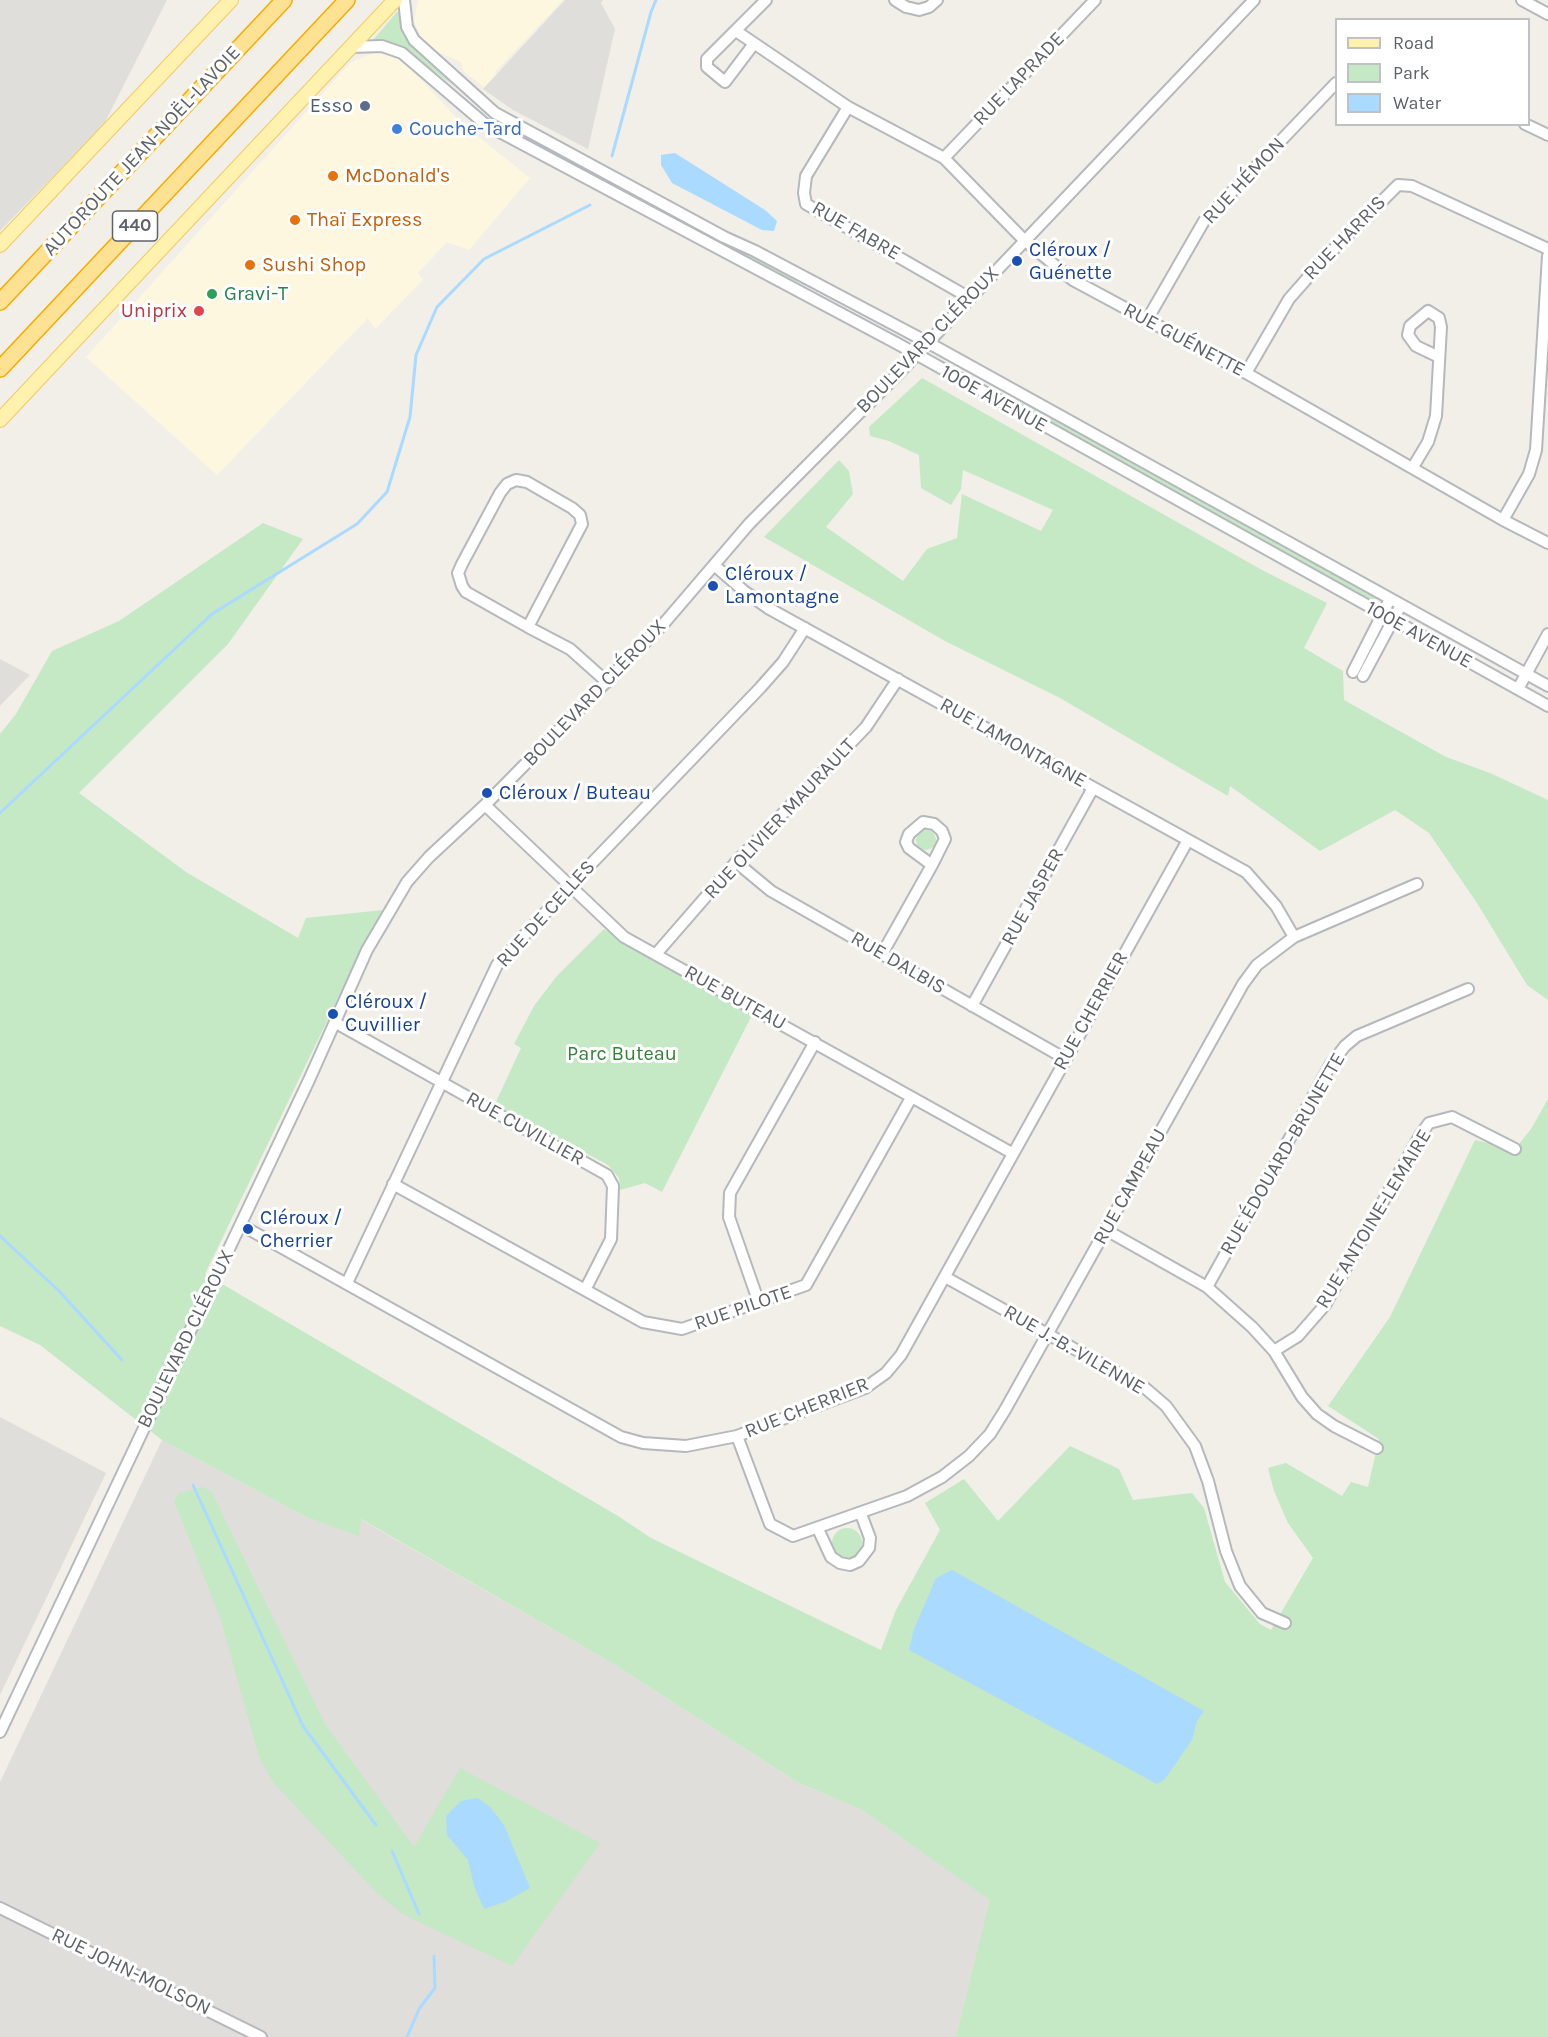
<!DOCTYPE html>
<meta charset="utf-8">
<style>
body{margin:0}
#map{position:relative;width:1548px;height:2037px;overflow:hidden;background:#f1efe8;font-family:Karla,sans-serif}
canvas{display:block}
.legend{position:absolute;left:1335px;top:18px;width:195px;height:108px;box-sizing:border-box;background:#fff;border:2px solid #bfc1c3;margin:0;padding:8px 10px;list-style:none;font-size:18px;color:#5f6368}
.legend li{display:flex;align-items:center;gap:12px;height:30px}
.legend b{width:30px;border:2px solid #bfc1c3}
</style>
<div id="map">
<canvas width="1548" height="2037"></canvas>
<ul class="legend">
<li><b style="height:8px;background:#fff2af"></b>Road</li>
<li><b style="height:16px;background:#c5e8c5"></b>Park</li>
<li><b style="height:16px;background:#aadaff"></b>Water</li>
</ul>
</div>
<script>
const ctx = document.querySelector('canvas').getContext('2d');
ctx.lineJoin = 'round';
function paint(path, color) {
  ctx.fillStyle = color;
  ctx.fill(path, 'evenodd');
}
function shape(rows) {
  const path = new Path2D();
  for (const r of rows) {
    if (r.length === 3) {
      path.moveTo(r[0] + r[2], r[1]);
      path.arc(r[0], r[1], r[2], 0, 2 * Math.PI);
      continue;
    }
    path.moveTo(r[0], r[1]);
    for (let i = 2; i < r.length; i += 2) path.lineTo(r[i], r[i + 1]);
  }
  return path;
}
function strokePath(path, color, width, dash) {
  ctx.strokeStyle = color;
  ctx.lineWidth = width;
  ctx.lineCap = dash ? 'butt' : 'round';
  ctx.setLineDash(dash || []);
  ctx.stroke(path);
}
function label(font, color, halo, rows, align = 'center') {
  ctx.font = font + ' Karla,sans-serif';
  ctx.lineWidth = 6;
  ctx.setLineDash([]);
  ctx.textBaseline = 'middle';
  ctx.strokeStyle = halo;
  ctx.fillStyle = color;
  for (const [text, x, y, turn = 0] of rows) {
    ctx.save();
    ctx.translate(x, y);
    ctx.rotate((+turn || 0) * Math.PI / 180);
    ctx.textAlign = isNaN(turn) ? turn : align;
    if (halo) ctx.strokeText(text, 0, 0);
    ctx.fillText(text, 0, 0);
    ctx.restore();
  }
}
paint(shape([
 [418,0,563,0,495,72,503,79,489,91,463,71,461,62,436,51,422,38,414,21],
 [375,52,397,58,413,71,461,123,530,178,469,250,447,242,418,273,423,280,375,329,368,318,217,475,86,357,350,63]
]), '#fef7e0');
paint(shape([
 [0,0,167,0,104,124,0,231],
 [565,0,603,0,601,3,615,29,588,149,513,110,483,89],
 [0,659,30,675,0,706],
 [0,1417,106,1473,0,1695],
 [162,1440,306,1517,359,1535,360,1519,612,1663,797,1782,862,1810,991,1900,956,2037,0,2037,0,1782]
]), '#e0deda');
paint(shape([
 [397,12,399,12,406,38,454,86,401,47,384,41,373,40],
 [516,135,542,144,820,291,763,268],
 [922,378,1262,570,1327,603,1304,648,1343,671,1344,700,1446,757,1490,773,1548,800,1548,1000,1527,985,1477,903,1429,833,1395,810,1320,851,1230,786,1228,796,1060,698,945,641,764,537,839,460,849,471,853,494,826,527,903,581,927,549,957,538,962,494,1041,531,1053,510,963,470,961,489,951,505,921,488,919,455,889,441,870,436,869,427],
 [993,391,1035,408,1376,598,1372,603],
 [263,523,303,539,228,644,79,793,186,872,298,938,306,918,383,910,368,936,205,1274,618,1516,651,1538,881,1650,896,1610,940,1530,925,1503,964,1479,998,1521,1070,1446,1119,1469,1133,1500,1192,1493,1204,1508,1225,1582,1260,1624,1271,1630,1313,1558,1288,1523,1274,1491,1268,1468,1286,1463,1342,1496,1351,1482,1368,1487,1379,1439,1328,1406,1390,1317,1475,1140,1515,1149,1531,1129,1548,1099,1548,2037,956,2037,990,1900,862,1810,797,1782,612,1663,361,1519,359,1536,306,1517,162,1440,40,1345,0,1326,0,734,16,714,52,651,119,621],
 [926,840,10],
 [604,929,752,1015,662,1192,645,1183,620,1190,619,1178,608,1165,495,1104,521,1048,514,1044,534,1006,556,977],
 [202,1487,211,1491,325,1724,414,1847,460,1768,600,1843,512,1966,404,1915,376,1892,273,1782,259,1757,220,1617,174,1501,179,1493],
 [847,1543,15]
]), '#c5e8c5');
paint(shape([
 [675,153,765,210,777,221,774,231,762,230,672,183,661,165,661,155],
 [952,1570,1204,1711,1197,1721,1192,1740,1165,1779,1157,1784,909,1650,914,1629,936,1578],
 [478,1798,490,1807,504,1825,530,1888,505,1902,484,1909,474,1886,468,1860,447,1835,446,1816,461,1801]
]), '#aadaff');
strokePath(shape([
 [612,156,651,12,656,0],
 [0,813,212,614,357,524,387,492,410,417,416,355,437,307,484,259,590,205],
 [0,1236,60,1292,122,1360],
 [193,1485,303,1726,376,1825],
 [392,1851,419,1914],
 [407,2037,419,2009,435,1988,434,1956]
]), '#aadaff', 3);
const minor = shape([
 [404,0,407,27,414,40,495,113,724,237,755,251,927,342,1548,686],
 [895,0,906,7,919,10,929,7,937,0],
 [1522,0,1548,14],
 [736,31,848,107,944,158,1024,240,1073,280,1246,373,1503,520,1548,543],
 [753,45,725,82,707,67,707,59,766,0],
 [351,47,382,46,402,53,485,124,898,344,1548,706],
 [848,107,806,176,804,193,806,204,968,297],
 [1525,124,1548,135],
 [944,158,1095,0],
 [1147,320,1204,221,1336,83],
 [1246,373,1289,299,1325,258,1398,185,1412,186,1548,249],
 [1413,467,1428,442,1436,416,1441,327,1439,318,1428,311,1410,326,1408,335,1416,346,1439,357],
 [1503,520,1529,474,1536,450,1548,256],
 [714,565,744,591,768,608,1246,872,1276,906,1294,937],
 [528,627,582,524,580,515,572,508,527,482,516,480,507,484,500,493,462,564,458,573,462,586,466,592,528,627,570,649,607,682],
 [1353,672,1390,599],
 [1363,676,1401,605],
 [1518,689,1548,634],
 [485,805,624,937,1012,1153],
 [736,862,771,891,1064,1058],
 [656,954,736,862,866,727,898,679],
 [882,954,932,865,945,839,942,831,934,824,923,822,909,834,906,842,909,848,932,865],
 [972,1006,1093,788],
 [336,1023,607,1175,613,1186,611,1239,585,1290],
 [393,1184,643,1322,682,1329,806,1285,911,1098],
 [241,1225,621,1437,643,1443,686,1446,737,1436,865,1388,886,1373,901,1355,1188,840],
 [1106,1230,1207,1287,1252,1327,1274,1351,1302,1397,1317,1414,1334,1426,1377,1448],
 [945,1277,1145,1388,1166,1406,1195,1446,1208,1481,1226,1551,1240,1586,1262,1613,1285,1623],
 [347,1283,497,965,570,886,760,688,783,662,805,628],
 [1207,1287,1331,1064,1345,1046,1357,1036,1468,989],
 [759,1303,729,1217,730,1193,815,1042],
 [1274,1351,1298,1336,1325,1305,1421,1134,1429,1123,1452,1117,1515,1149],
 [737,1436,770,1524,793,1536,907,1496,942,1477,969,1456,990,1434,1005,1410,1243,984,1257,965,1294,937,1417,884],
 [818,1529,831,1557,840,1563,850,1565,859,1561,869,1548,870,1538,861,1514],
 [0,1732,309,1080,367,950,407,882,429,857,485,805,666,621,749,524,901,371,1254,0],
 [0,1908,261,2037]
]);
const major = shape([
 [0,245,231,0],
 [0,420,395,0]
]);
const highway = shape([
 [0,302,284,0],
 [0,369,347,0]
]);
strokePath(minor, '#b5b8bc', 14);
strokePath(major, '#f2c960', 16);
strokePath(highway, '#f9ab00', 18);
strokePath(minor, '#fff', 10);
strokePath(major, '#fff2af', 14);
strokePath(highway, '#fde293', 15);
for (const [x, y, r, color] of [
 [365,106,6,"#5c6f8a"],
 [397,129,6,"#3f7fe0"],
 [333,176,6,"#e8710a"],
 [295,220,6,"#e8710a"],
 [1017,261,6,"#1a4fb4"],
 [250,265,6,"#e8710a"],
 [212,294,6,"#2e9e5b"],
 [199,311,6,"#e0444e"],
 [713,586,6,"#1a4fb4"],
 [487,793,6,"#1a4fb4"],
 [333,1014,6,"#1a4fb4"],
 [248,1229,6,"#1a4fb4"]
]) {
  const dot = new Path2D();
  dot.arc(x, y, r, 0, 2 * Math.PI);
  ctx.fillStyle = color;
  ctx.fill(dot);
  strokePath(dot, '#fff', 2);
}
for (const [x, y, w] of [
 [135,226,45]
]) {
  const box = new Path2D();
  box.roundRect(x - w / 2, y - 15, w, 30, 4.5);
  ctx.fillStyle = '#fff';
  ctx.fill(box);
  strokePath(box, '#5f6368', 1.5);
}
label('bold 18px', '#5f6368', null, [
 ["440",135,226]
]);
label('20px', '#5f6368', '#fff', [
 ["RUE LAPRADE",1019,79,-46],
 ["AUTOROUTE JEAN-NOËL-LAVOIE",142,151,-47],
 ["RUE HÉMON",1244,181,-47],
 ["RUE FABRE",856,231,30],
 ["RUE HARRIS",1345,238,-46],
 ["BOULEVARD CLÉROUX",928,340,-46],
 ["RUE GUÉNETTE",1184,340,28],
 ["100E AVENUE",994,399,29],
 ["100E AVENUE",1419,635,29],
 ["BOULEVARD CLÉROUX",595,693,-46],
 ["RUE LAMONTAGNE",1013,743,29],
 ["RUE OLIVIER MAURAULT",780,819,-47],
 ["RUE JASPER",1033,897,-61],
 ["RUE DE CELLES",546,914,-48],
 ["RUE DALBIS",898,963,30],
 ["RUE BUTEAU",735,998,29],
 ["RUE CHERRIER",1091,1011,-61],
 ["RUE CUVILLIER",525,1129,29],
 ["RUE ÉDOUARD-BRUNETTE",1283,1154,-60],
 ["RUE CAMPEAU",1130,1187,-61],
 ["RUE ANTOINE-LEMAIRE",1374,1219,-59],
 ["RUE PILOTE",743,1308,-19],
 ["BOULEVARD CLÉROUX",186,1339,-64],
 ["RUE J.-B.-VILENNE",1074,1350,30],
 ["RUE CHERRIER",807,1408,-22],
 ["RUE JOHN-MOLSON",131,1972,26]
]);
label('20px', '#4e5e75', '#fff', [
 ["Esso",353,106]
], 'right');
label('20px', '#366cbe', '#fff', [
 ["Couche-Tard",409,129]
], 'left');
label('20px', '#c56008', '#fff', [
 ["McDonald's",345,176],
 ["Thaï Express",307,220],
 ["Sushi Shop",262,265]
], 'left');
label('20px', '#164399', '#fff', [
 ["Cléroux /",1029,250],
 ["Guénette",1029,273],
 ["Cléroux /",725,574],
 ["Lamontagne",725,597],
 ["Cléroux / Buteau",499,793],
 ["Cléroux /",345,1002],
 ["Cuvillier",345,1025],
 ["Cléroux /",260,1218],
 ["Cherrier",260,1241]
], 'left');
label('20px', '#27864d', '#fff', [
 ["Gravi-T",224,294]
], 'left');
label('20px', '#be3a42', '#fff', [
 ["Uniprix",187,311]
], 'right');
label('20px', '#348238', '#fff', [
 ["Parc Buteau",622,1054]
]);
</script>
